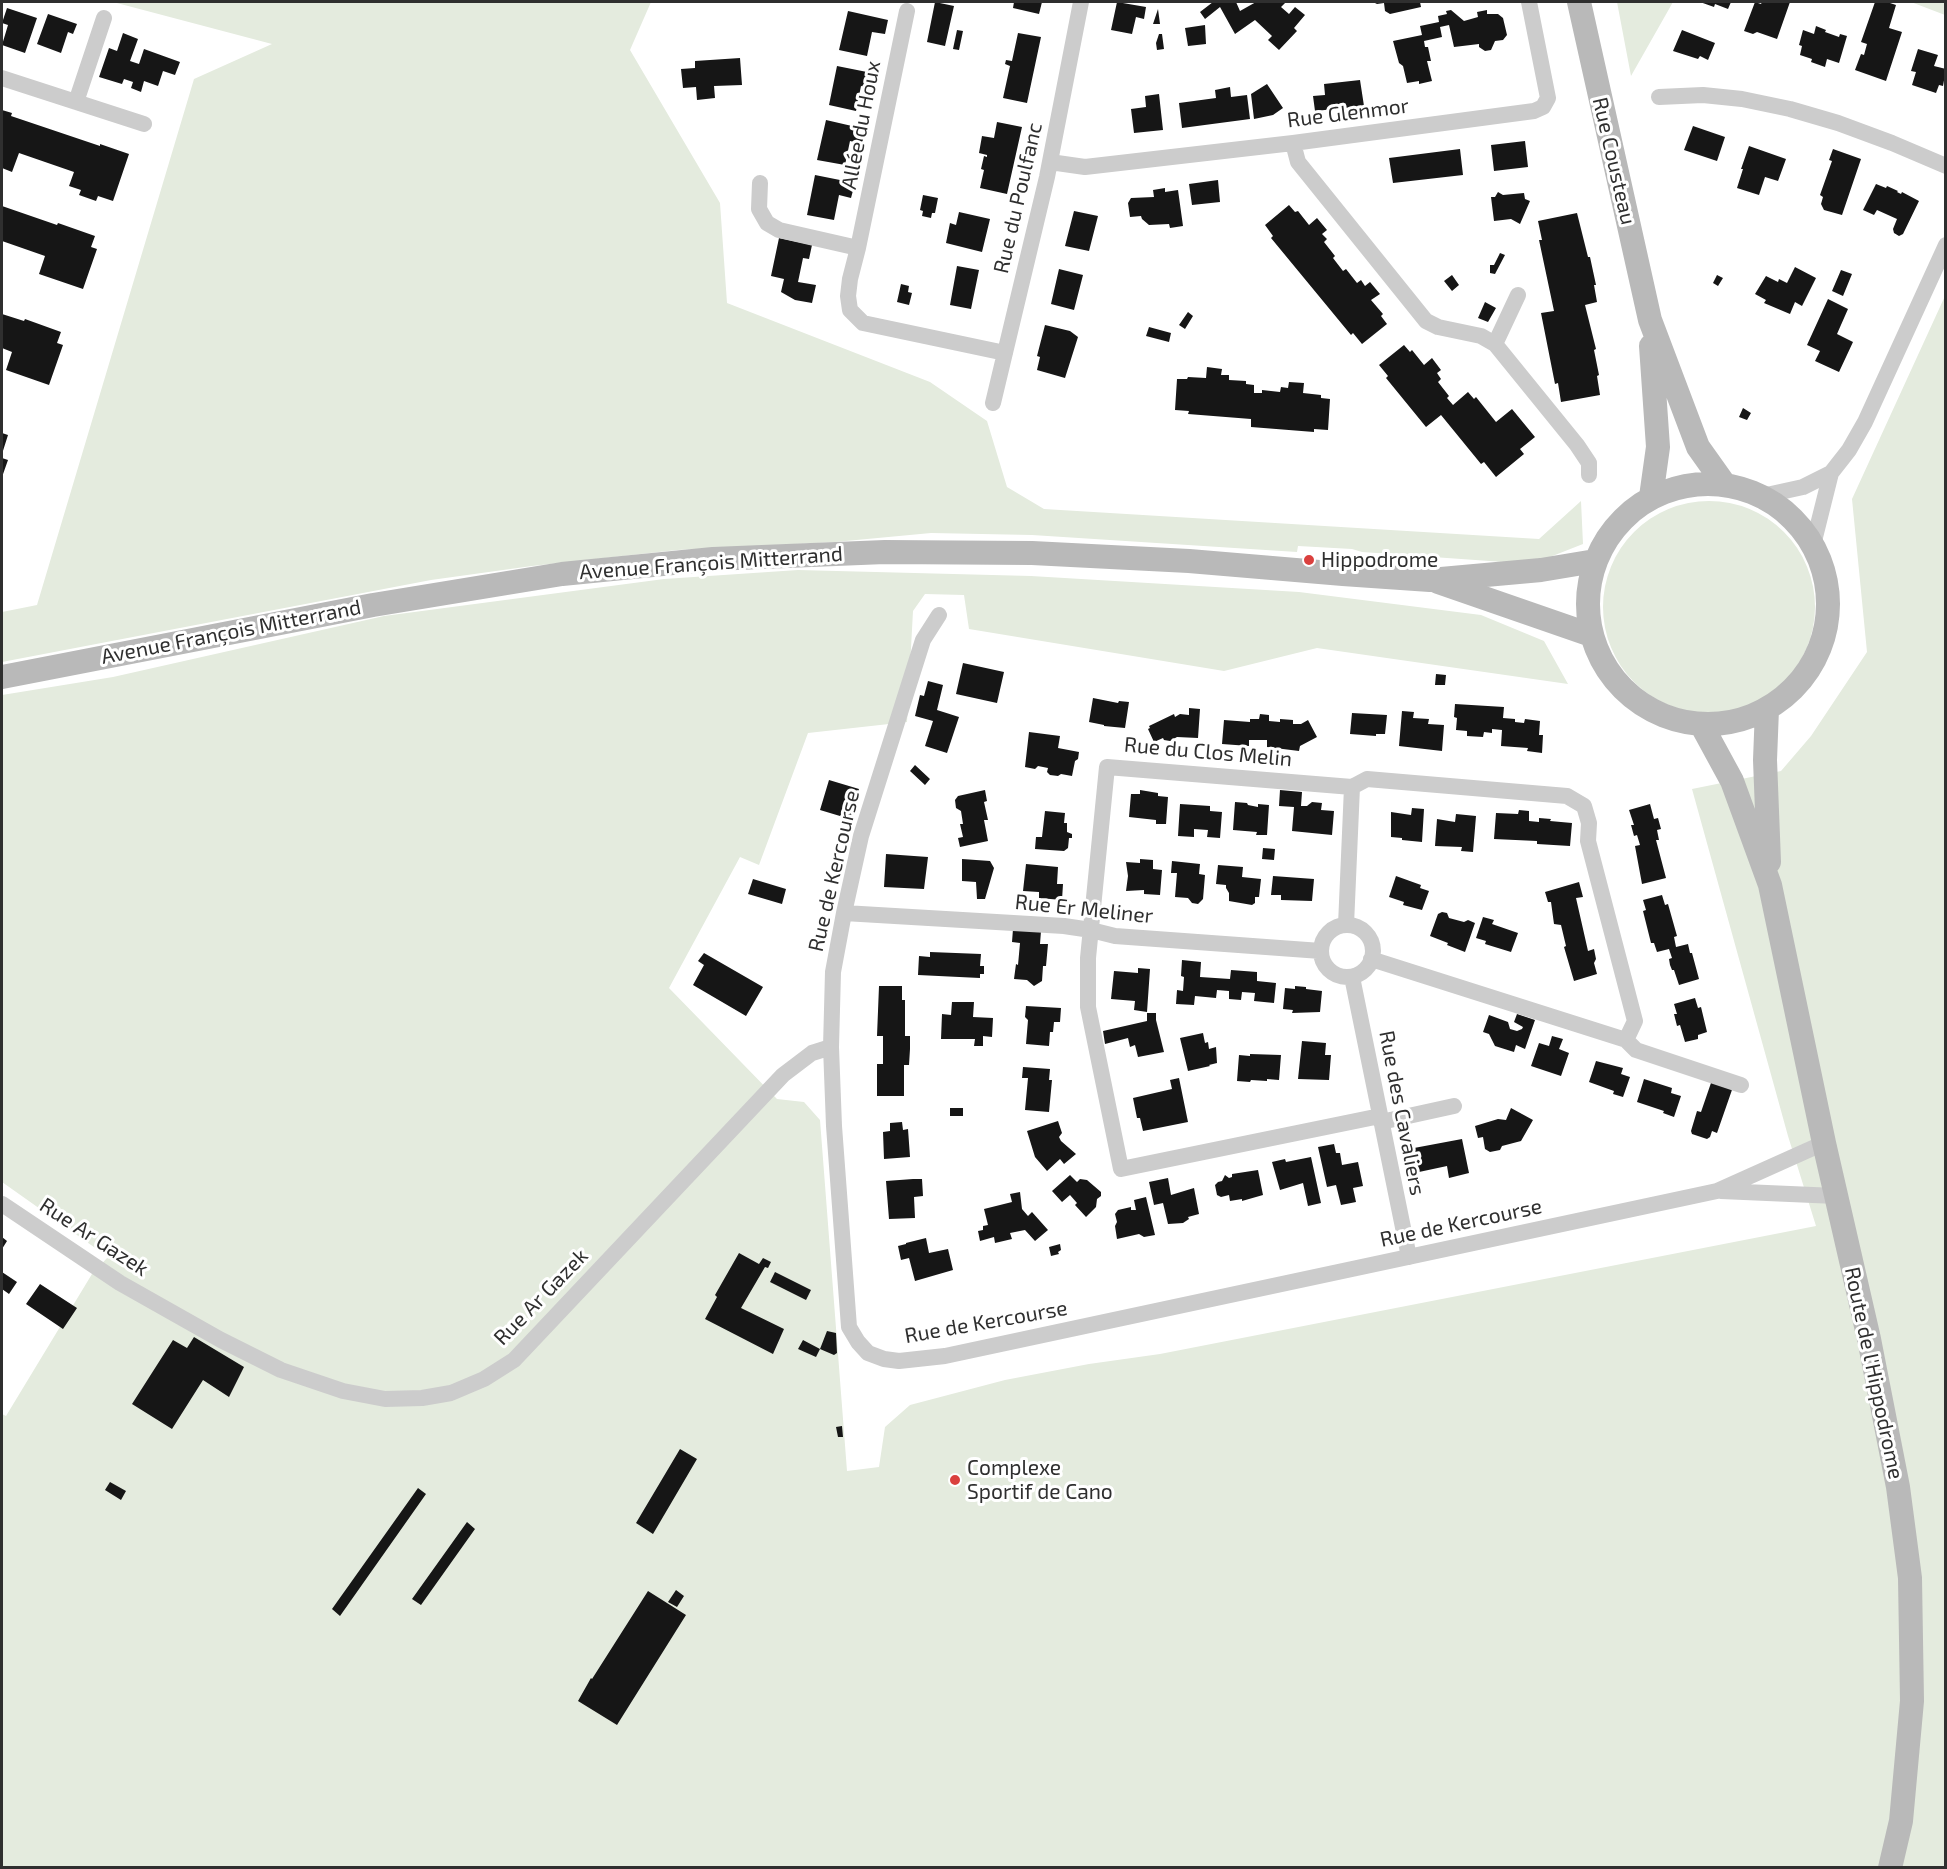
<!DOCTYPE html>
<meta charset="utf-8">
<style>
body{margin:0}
#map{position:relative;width:1947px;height:1869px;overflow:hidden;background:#fff;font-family:"Exo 2",sans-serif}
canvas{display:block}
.frame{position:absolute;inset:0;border:3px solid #2f2f2f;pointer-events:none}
</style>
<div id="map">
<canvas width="1947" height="1869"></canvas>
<div class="frame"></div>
</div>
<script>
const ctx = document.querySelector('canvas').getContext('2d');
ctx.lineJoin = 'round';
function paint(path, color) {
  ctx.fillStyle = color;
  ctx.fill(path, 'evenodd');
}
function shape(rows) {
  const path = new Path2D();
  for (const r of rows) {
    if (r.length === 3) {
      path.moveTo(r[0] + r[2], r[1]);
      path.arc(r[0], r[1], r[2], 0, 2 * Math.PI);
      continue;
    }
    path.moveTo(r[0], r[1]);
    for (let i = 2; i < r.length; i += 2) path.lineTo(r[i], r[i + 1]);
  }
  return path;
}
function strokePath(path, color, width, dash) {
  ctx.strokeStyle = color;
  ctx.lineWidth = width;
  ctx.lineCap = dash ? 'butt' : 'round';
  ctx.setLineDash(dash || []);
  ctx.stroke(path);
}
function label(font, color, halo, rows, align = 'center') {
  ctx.font = font + ' "Exo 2",sans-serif';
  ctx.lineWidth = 6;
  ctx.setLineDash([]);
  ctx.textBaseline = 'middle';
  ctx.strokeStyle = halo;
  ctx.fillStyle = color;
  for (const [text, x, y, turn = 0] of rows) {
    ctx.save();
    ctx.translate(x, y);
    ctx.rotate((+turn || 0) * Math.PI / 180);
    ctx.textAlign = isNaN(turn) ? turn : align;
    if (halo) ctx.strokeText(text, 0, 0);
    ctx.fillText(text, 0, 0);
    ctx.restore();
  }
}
paint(shape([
 [113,2,651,2,630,50,720,203,727,303,930,382,987,421,1007,487,1044,509,1539,539,1581,501,1583,544,1532,564,1362,552,1352,549,1298,546,1297,552,1032,535,931,533,835,542,677,550,532,566,431,580,2,662,2,612,37,605,194,79,272,44],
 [1617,2,1673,2,1631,76],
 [1911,2,1945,2,1945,15],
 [1945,296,1945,1867,2,1867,2,1414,6,1416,92,1274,108,1257,2,1182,2,695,113,677,384,616,664,579,798,570,1031,576,1299,592,1481,615,1544,641,1568,684,1317,648,1224,671,969,629,964,595,925,594,913,611,907,722,808,733,759,865,740,857,669,988,777,1099,804,1102,820,1120,847,1471,879,1467,885,1427,910,1405,1005,1380,1089,1364,1160,1354,1816,1226,1788,1136,1692,789,1781,771,1811,736,1867,652,1852,499],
 [1709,607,106]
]), '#e4ebde');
paint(shape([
 [935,2,954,6,945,46,927,42],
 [1014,2,1042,2,1039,14,1013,8],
 [1117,2,1146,7,1144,19,1136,17,1132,34,1111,30],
 [1213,2,1236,2,1240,11,1256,2,1286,2,1281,7,1289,14,1295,7,1305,15,1294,28,1297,31,1279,50,1268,40,1272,36,1255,20,1235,34,1220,7,1205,19,1200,12],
 [1373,2,1420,2,1421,7,1390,14,1385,11,1384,3,1377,4],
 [1700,2,1731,2,1728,9,1715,4,1714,7],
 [1755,2,1761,4,1762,2,1790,2,1777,39,1757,32,1753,34,1744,31],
 [1875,2,1887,2,1896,5,1889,28,1902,32,1886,81,1855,70,1861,54,1864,55,1867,44,1861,42],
 [7,8,37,18,25,53,2,45,8,25,2,23],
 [1158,9,1160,24,1153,24],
 [1451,10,1464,21,1478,17,1477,12,1487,10,1487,14,1498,14,1503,18,1507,35,1503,40,1495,41,1491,50,1485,51,1479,47,1479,44,1454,47,1449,25,1440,27,1442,37,1424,41,1425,47,1428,47,1431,61,1427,61,1432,81,1419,84,1419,81,1407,83,1403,66,1399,63,1393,41,1422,35,1420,26,1439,22,1438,16,1447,14,1446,11],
 [848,11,888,20,885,34,872,32,867,56,839,50],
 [48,14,77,24,73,34,68,32,61,53,37,44],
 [1205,25,1206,44,1188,46,1185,28],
 [1816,26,1826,30,1825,32,1839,37,1840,34,1847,36,1839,63,1827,59,1825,67,1811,62,1812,59,1800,55,1802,46,1799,45,1803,30,1814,34],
 [957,30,963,31,959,50,953,49],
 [1682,30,1715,43,1708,60,1700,56,1698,59,1673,51],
 [123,33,138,39,130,61,139,64,144,49,180,62,175,75,163,71,158,86,144,81,141,92,131,88,133,82,124,79,122,84,99,77,109,48,117,51],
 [1018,33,1041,37,1027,103,1003,98,1010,66,1005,64,1006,60,1012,61],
 [1159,34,1162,34,1164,49,1157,50,1156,43],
 [1918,49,1938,55,1934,66,1946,69,1943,86,1939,85,1936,93,1912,85,1916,72,1911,71],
 [740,58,742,85,714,86,715,98,697,100,696,87,683,88,681,69,695,68,695,61],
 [837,66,877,74,874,89,861,86,856,111,829,105],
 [1360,80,1364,106,1315,111,1313,96,1325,95,1324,84],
 [1267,84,1283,108,1273,115,1254,119,1251,94],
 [1230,87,1231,97,1247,95,1250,119,1182,128,1179,103,1216,98,1215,90],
 [1159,94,1163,130,1134,133,1131,109,1146,107,1145,96],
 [2,110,12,113,11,116,100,146,100,144,129,154,113,201,98,196,96,201,79,195,81,190,69,186,74,172,19,153,12,172,2,168],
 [826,120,865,129,862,144,850,141,845,165,817,160],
 [997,122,1022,127,1007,194,980,188,984,170,981,169,984,156,987,157,987,155,979,153,982,136,994,138],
 [1693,126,1725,137,1717,161,1684,150],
 [1525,141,1528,167,1494,171,1491,145],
 [1749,146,1786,159,1778,181,1765,177,1759,195,1737,188,1743,169,1741,169],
 [1460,149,1463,175,1393,183,1389,158],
 [1833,149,1861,159,1842,215,1824,210,1821,204,1823,197,1820,195,1832,161,1829,160],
 [815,175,855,183,851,198,839,195,834,220,807,215],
 [1218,180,1220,202,1192,205,1189,184],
 [1876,184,1886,188,1887,186,1898,191,1897,192,1901,194,1902,192,1919,201,1903,234,1899,236,1894,233,1893,229,1897,219,1877,210,1874,215,1863,210],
 [1165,188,1165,192,1178,190,1183,226,1170,228,1169,224,1149,225,1142,219,1141,216,1130,217,1128,203,1131,198,1154,197,1153,190],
 [1498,192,1503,195,1524,193,1525,199,1530,201,1520,224,1511,219,1494,221,1491,197,1495,197],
 [923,195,938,198,935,213,932,213,931,218,922,216,923,211,920,210],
 [1289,205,1295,212,1298,211,1309,225,1317,218,1327,230,1322,234,1327,239,1324,242,1335,256,1333,258,1343,271,1346,269,1357,283,1361,280,1365,286,1370,282,1380,294,1371,300,1383,314,1381,316,1387,324,1362,344,1353,333,1351,335,1271,238,1273,236,1265,225],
 [2,206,57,225,58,223,95,236,91,247,97,249,83,289,39,274,45,256,2,241],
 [1074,211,1098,216,1089,251,1065,246],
 [959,212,990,219,982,252,946,243,950,223,956,225],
 [1577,213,1588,257,1590,257,1596,285,1594,285,1597,302,1585,305,1596,349,1594,350,1599,375,1597,376,1600,395,1561,402,1558,383,1555,384,1541,313,1554,311,1539,240,1542,240,1538,221],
 [779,238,812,245,809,259,803,258,798,282,816,285,812,303,795,300,781,292,784,279,771,276],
 [1500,253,1505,255,1495,274,1490,273,1490,265,1494,265],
 [957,266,979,270,971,309,950,305],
 [1795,267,1816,278,1802,306,1795,302,1790,314,1764,303,1766,300,1755,294,1766,276,1778,282,1779,279,1787,283],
 [1059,269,1083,275,1074,310,1051,304],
 [1841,270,1852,274,1843,296,1832,291],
 [1452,275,1459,285,1452,291,1444,281],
 [1717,275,1723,278,1718,286,1713,283],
 [901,284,909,286,908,292,912,293,909,305,897,302],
 [1828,299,1848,309,1837,334,1853,342,1839,372,1815,361,1820,351,1807,345],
 [1485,302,1496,308,1488,322,1478,318],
 [1188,312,1193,316,1185,329,1179,325],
 [2,314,24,321,25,319,61,332,57,343,63,345,49,385,6,370,12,352,2,348],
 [1045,325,1070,331,1078,337,1065,378,1037,370,1040,357,1037,356],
 [1149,327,1171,333,1169,342,1146,336],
 [1404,345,1410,352,1412,350,1424,365,1432,358,1441,370,1437,373,1441,379,1438,382,1449,396,1447,398,1453,405,1468,392,1474,399,1476,397,1496,422,1512,409,1535,437,1520,449,1524,454,1496,477,1484,462,1481,464,1441,415,1426,427,1386,378,1388,376,1379,365],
 [1207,367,1222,369,1221,375,1229,375,1229,380,1246,381,1246,384,1254,385,1254,393,1262,393,1262,390,1280,392,1281,387,1288,388,1289,382,1304,383,1303,393,1321,395,1321,398,1330,399,1328,430,1314,429,1314,432,1251,427,1251,419,1188,414,1189,411,1175,410,1177,379,1187,379,1188,377,1206,378],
 [1743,408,1751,413,1747,420,1739,417],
 [2,433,8,435,2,454],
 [2,458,8,460,2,477],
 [963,663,1004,672,997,703,956,694],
 [1436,674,1446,675,1445,685,1435,685],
 [928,681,943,685,937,710,959,717,947,753,925,746,933,721,915,716,920,695,924,696],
 [1093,698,1118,703,1119,701,1129,702,1125,728,1104,726,1104,725,1089,722],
 [1455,704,1504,707,1503,718,1515,719,1515,722,1524,723,1525,719,1540,721,1539,735,1543,735,1542,753,1527,751,1528,748,1501,746,1502,730,1492,729,1492,733,1484,732,1483,737,1467,736,1467,731,1456,730,1457,718,1454,717],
 [1189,708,1200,709,1198,738,1177,737,1170,741,1164,740,1163,738,1154,742,1148,729,1150,728,1149,726,1174,714,1175,717,1180,714,1189,715],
 [1402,711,1414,712,1413,718,1429,719,1428,724,1444,725,1442,751,1399,746],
 [1352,713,1387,715,1385,734,1376,734,1376,736,1350,734],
 [1260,714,1269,715,1269,721,1280,722,1280,719,1293,720,1293,724,1301,724,1308,720,1317,737,1300,746,1299,751,1267,747,1267,740,1249,740,1249,746,1222,744,1224,720,1250,722,1250,719,1259,719],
 [1029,732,1060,736,1058,748,1079,752,1078,759,1075,761,1072,776,1061,774,1058,776,1050,775,1047,772,1048,768,1038,766,1035,769,1025,767],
 [915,765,930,779,925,785,910,771],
 [829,780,859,789,850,819,820,810],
 [985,790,987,801,984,802,988,820,984,820,988,841,960,847,958,838,963,837,960,824,963,824,961,811,956,808,955,800,958,796],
 [1140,790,1158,793,1158,796,1168,797,1166,824,1156,824,1156,820,1129,817,1131,794,1140,794],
 [1280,790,1302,792,1301,806,1307,806,1312,802,1322,803,1321,810,1334,811,1332,835,1292,831,1294,807,1279,806],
 [1235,802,1247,803,1248,805,1258,807,1258,804,1269,805,1267,835,1256,835,1257,832,1233,830],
 [1180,804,1210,806,1210,811,1222,812,1220,838,1207,837,1208,830,1194,829,1194,837,1178,836],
 [1650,804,1654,819,1658,818,1661,829,1657,830,1659,840,1656,840,1666,878,1642,884,1635,846,1640,845,1637,835,1634,836,1631,825,1634,825,1629,810],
 [1412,808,1424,809,1422,842,1402,840,1402,838,1391,837,1391,812,1411,815],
 [1519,810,1529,811,1529,821,1539,822,1539,818,1551,819,1550,821,1572,823,1570,846,1537,844,1537,841,1494,839,1496,813,1518,814],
 [1045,811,1065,813,1064,823,1067,823,1067,832,1072,834,1072,838,1069,838,1068,848,1064,851,1035,849,1036,837,1042,837],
 [1456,814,1476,816,1473,852,1461,851,1462,847,1435,846,1437,819,1455,822],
 [1263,848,1275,849,1274,860,1262,859],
 [886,854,928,857,924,889,884,887],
 [962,859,990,861,994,868,985,899,977,899,976,882,962,881],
 [1140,859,1153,860,1153,869,1162,870,1160,895,1144,894,1144,890,1126,891,1128,876,1126,862,1140,863],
 [1172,861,1200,864,1199,874,1205,875,1203,899,1198,904,1192,903,1188,898,1175,897,1177,873,1171,873],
 [1026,864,1058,867,1057,884,1063,884,1062,900,1039,898,1039,892,1023,891],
 [1218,865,1243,867,1242,877,1261,879,1259,897,1255,897,1255,903,1252,905,1229,901,1229,893,1226,888,1226,885,1216,884],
 [1273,876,1314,879,1312,901,1281,900,1281,895,1271,895],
 [1396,876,1421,885,1420,888,1429,891,1422,910,1403,905,1404,902,1389,897],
 [753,879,786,889,782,904,748,894],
 [1579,882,1583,897,1576,898,1588,951,1594,949,1596,959,1594,963,1597,974,1574,981,1564,947,1566,946,1561,925,1554,924,1551,902,1548,902,1545,892],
 [1662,895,1665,905,1668,904,1677,936,1674,937,1676,947,1688,944,1690,953,1692,953,1699,979,1679,985,1674,970,1672,970,1670,965,1669,959,1672,958,1669,949,1657,952,1654,943,1651,943,1643,911,1646,910,1643,900],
 [1442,912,1447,913,1449,918,1464,922,1468,920,1475,923,1465,952,1447,945,1448,943,1430,936,1438,914],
 [1483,917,1494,920,1492,924,1518,933,1511,952,1485,944,1486,941,1476,938],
 [1013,929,1041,931,1040,944,1048,944,1046,966,1043,966,1042,981,1034,986,1027,980,1014,979,1016,964,1018,965,1020,943,1012,942],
 [930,952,981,954,980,966,984,966,984,974,980,974,980,978,918,975,919,956,930,957],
 [704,953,763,987,746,1016,693,985,704,965,698,961],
 [1182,960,1201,962,1200,977,1230,979,1231,970,1257,972,1257,981,1276,983,1274,1003,1254,1001,1255,993,1242,992,1241,1000,1229,999,1229,991,1217,990,1216,998,1195,996,1194,1005,1176,1004,1177,990,1183,991,1184,977,1181,976],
 [1138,968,1150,969,1147,1012,1134,1010,1135,1001,1111,999,1114,971,1138,973],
 [879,986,902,986,902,1000,905,1000,905,1036,910,1036,910,1049,909,1065,904,1065,904,1096,877,1096,877,1064,883,1064,883,1036,877,1036],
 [1295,986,1306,987,1306,989,1322,991,1320,1012,1292,1013,1293,1010,1283,1009,1285,988,1295,989],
 [1695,998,1698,1008,1701,1007,1707,1032,1698,1035,1698,1039,1685,1042,1680,1025,1677,1026,1674,1014,1677,1014,1674,1004],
 [952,1002,974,1002,973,1017,993,1018,992,1037,983,1036,983,1046,974,1046,975,1039,941,1039,942,1014,951,1015],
 [1026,1006,1061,1008,1060,1022,1054,1022,1053,1032,1050,1032,1049,1046,1026,1044,1028,1020,1025,1017],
 [1147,1013,1156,1013,1156,1020,1164,1052,1138,1057,1135,1045,1130,1047,1128,1038,1105,1044,1103,1031,1147,1021],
 [1517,1014,1535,1020,1525,1049,1516,1045,1514,1052,1495,1046,1489,1034,1483,1032,1489,1015,1508,1022,1510,1029,1517,1031,1522,1029,1523,1027,1514,1022],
 [1203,1033,1205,1043,1208,1042,1209,1049,1216,1047,1217,1063,1209,1065,1210,1066,1188,1071,1180,1038],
 [1552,1036,1563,1039,1559,1049,1569,1053,1561,1076,1531,1066,1539,1043,1549,1046],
 [1302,1041,1326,1043,1325,1055,1331,1055,1329,1080,1298,1079],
 [1250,1054,1281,1055,1279,1080,1267,1079,1267,1081,1251,1080,1250,1082,1237,1081,1239,1055,1250,1056],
 [1596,1061,1623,1068,1621,1074,1630,1077,1623,1097,1613,1094,1614,1091,1589,1082],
 [1023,1067,1050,1069,1049,1080,1052,1080,1049,1112,1025,1110,1028,1078,1022,1078],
 [1179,1078,1188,1122,1143,1131,1140,1118,1137,1118,1133,1098,1172,1089,1170,1080],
 [1644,1079,1672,1088,1671,1093,1681,1096,1674,1117,1663,1113,1664,1111,1637,1102],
 [1712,1080,1733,1087,1717,1133,1712,1131,1710,1137,1707,1139,1692,1134,1691,1131,1697,1111,1701,1112],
 [950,1108,963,1108,963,1116,950,1116],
 [1511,1108,1533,1120,1521,1141,1502,1146,1500,1150,1490,1152,1485,1149,1483,1137,1478,1138,1475,1126,1498,1119,1506,1120],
 [1058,1121,1062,1133,1059,1137,1061,1141,1076,1154,1064,1164,1060,1159,1047,1171,1035,1157,1027,1131],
 [902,1122,903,1130,908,1129,910,1157,884,1159,883,1132,890,1131,890,1123],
 [1462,1139,1469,1173,1449,1178,1447,1166,1419,1172,1414,1148],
 [1334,1144,1336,1153,1340,1153,1342,1165,1358,1162,1363,1186,1353,1188,1356,1202,1341,1205,1336,1185,1327,1187,1318,1147],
 [1311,1157,1321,1203,1308,1206,1303,1183,1280,1190,1272,1162,1285,1159,1286,1162],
 [1258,1170,1263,1195,1242,1201,1242,1199,1230,1201,1229,1195,1221,1197,1217,1195,1215,1185,1218,1182,1222,1181,1225,1175,1229,1178,1232,1177,1232,1174],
 [1070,1175,1077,1182,1080,1179,1087,1180,1101,1192,1101,1196,1097,1199,1096,1207,1086,1217,1075,1205,1077,1203,1070,1195,1062,1202,1052,1191],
 [1168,1178,1171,1195,1194,1188,1199,1214,1188,1217,1189,1219,1183,1223,1168,1224,1163,1203,1154,1205,1149,1182],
 [913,1179,922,1179,923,1196,914,1197,915,1218,889,1219,886,1181],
 [1020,1192,1022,1209,1028,1216,1032,1212,1048,1230,1035,1241,1025,1230,1010,1233,1012,1239,995,1243,994,1237,980,1241,978,1231,983,1230,983,1226,988,1225,984,1209,1012,1202,1010,1194],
 [1146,1197,1155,1235,1144,1237,1139,1234,1117,1239,1115,1226,1117,1222,1115,1214,1118,1210,1131,1207,1131,1210,1136,1210,1134,1200],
 [2,1237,7,1241,2,1249],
 [926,1238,929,1253,948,1249,953,1270,915,1281,909,1258,901,1260,898,1246,906,1244,906,1243],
 [1060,1244,1061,1250,1058,1252,1059,1254,1051,1256,1049,1247],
 [739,1253,759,1264,763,1258,771,1262,768,1268,765,1267,741,1308,784,1329,773,1354,705,1319,717,1297,715,1295],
 [2,1272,17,1282,9,1294,2,1289],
 [775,1272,811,1290,806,1300,770,1282],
 [40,1284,77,1308,63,1329,26,1304],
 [827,1331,836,1333,837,1353,834,1355,820,1349],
 [194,1337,244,1367,229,1397,203,1380,172,1429,132,1404,173,1340,187,1348],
 [803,1340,820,1349,816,1357,798,1349],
 [842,1426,843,1437,838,1437,836,1427],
 [680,1449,697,1459,653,1534,636,1523],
 [110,1482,126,1491,121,1500,105,1490],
 [418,1488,426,1494,340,1616,332,1609],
 [467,1522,475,1529,421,1605,412,1599],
 [676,1590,684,1596,677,1607,668,1602],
 [648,1591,686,1615,617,1725,578,1701,591,1678,592,1679]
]), '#161616');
strokePath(shape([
 [907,11,858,248,850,279,848,296,850,310,863,323,1005,353],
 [2,78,144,124],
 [1659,97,1703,95,1742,99,1790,109,1838,123,1892,143,1946,166],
 [76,102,104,18],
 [1293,143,1298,162,1426,321,1438,327,1481,336,1495,344,1577,445,1589,463,1589,475],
 [1050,162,1085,167,1293,143,1534,111,1543,107,1548,98,1529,2],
 [760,183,759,209,767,223,779,230,858,248],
 [1495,344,1518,295],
 [993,403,1047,177,1081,2],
 [1762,496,1803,487,1831,473],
 [1813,545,1831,473,1849,450,1865,422,1946,245],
 [939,615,923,640,861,836,844,913,833,972,831,1047,834,1126,849,1327,858,1342,868,1353,884,1359,899,1361,945,1356,1717,1191,1824,1143],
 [844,913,1064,926,1091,930,1115,936,1321,951],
 [1346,925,1352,787],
 [1347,951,26],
 [1371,959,1626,1040,1635,1021,1588,841,1589,823,1584,806,1567,796,1367,779,1352,787,1107,767,1088,958,1088,1007,1121,1169,1380,1116],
 [1352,977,1409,1257],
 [1626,1040,1636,1050,1741,1085],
 [1381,1122,1454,1106],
 [1721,1191,1836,1196],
 [2,1204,120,1283,221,1340,281,1370,343,1391,385,1399,422,1398,451,1393,484,1379,514,1360,783,1075,812,1053,831,1047]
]), '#ccc', 16);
strokePath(shape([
 [1579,2,1650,320,1698,447,1725,485],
 [1708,604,120],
 [1651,497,1658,447,1651,346],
 [1438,582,1591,635],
 [2,677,373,605,562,574,713,559,885,552,1032,553,1189,561,1343,574,1430,580,1541,570,1595,561],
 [1767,709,1765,760,1769,862],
 [1701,724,1732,781,1770,885,1824,1143,1869,1339,1898,1487,1910,1578,1912,1701,1901,1821,1890,1868]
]), '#b9b9b9', 24);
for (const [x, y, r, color] of [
 [1309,560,6,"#da403e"],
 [955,1480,6,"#da403e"]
]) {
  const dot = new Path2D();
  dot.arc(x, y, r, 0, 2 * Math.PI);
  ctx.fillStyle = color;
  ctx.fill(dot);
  strokePath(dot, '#fff', 2);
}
label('21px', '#2f2f2f', '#fff', [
 ["Rue Glenmor",1348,113,-7],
 ["Allée du Houx",861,125,-79],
 ["Rue Cousteau",1614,161,77],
 ["Rue du Poulfanc",1018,198,-77],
 ["Avenue François Mitterrand",711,563,-4],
 ["Avenue François Mitterrand",231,632,-11],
 ["Rue du Clos Melin",1208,752,5],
 ["Rue de Kercourse",834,871,-77],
 ["Rue Er Meliner",1084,909,6],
 ["Rue des Cavaliers",1402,1113,79],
 ["Rue de Kercourse",1461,1223,-12],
 ["Rue Ar Gazek",94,1237,33],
 ["Rue Ar Gazek",541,1297,-46],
 ["Rue de Kercourse",986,1322,-10],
 ["Route de l'Hippodrome",1874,1373,78]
]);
label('21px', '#2f2f2f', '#fff', [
 ["Hippodrome",1321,560],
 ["Complexe",967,1468],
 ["Sportif de Cano",967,1492]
], 'left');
</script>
